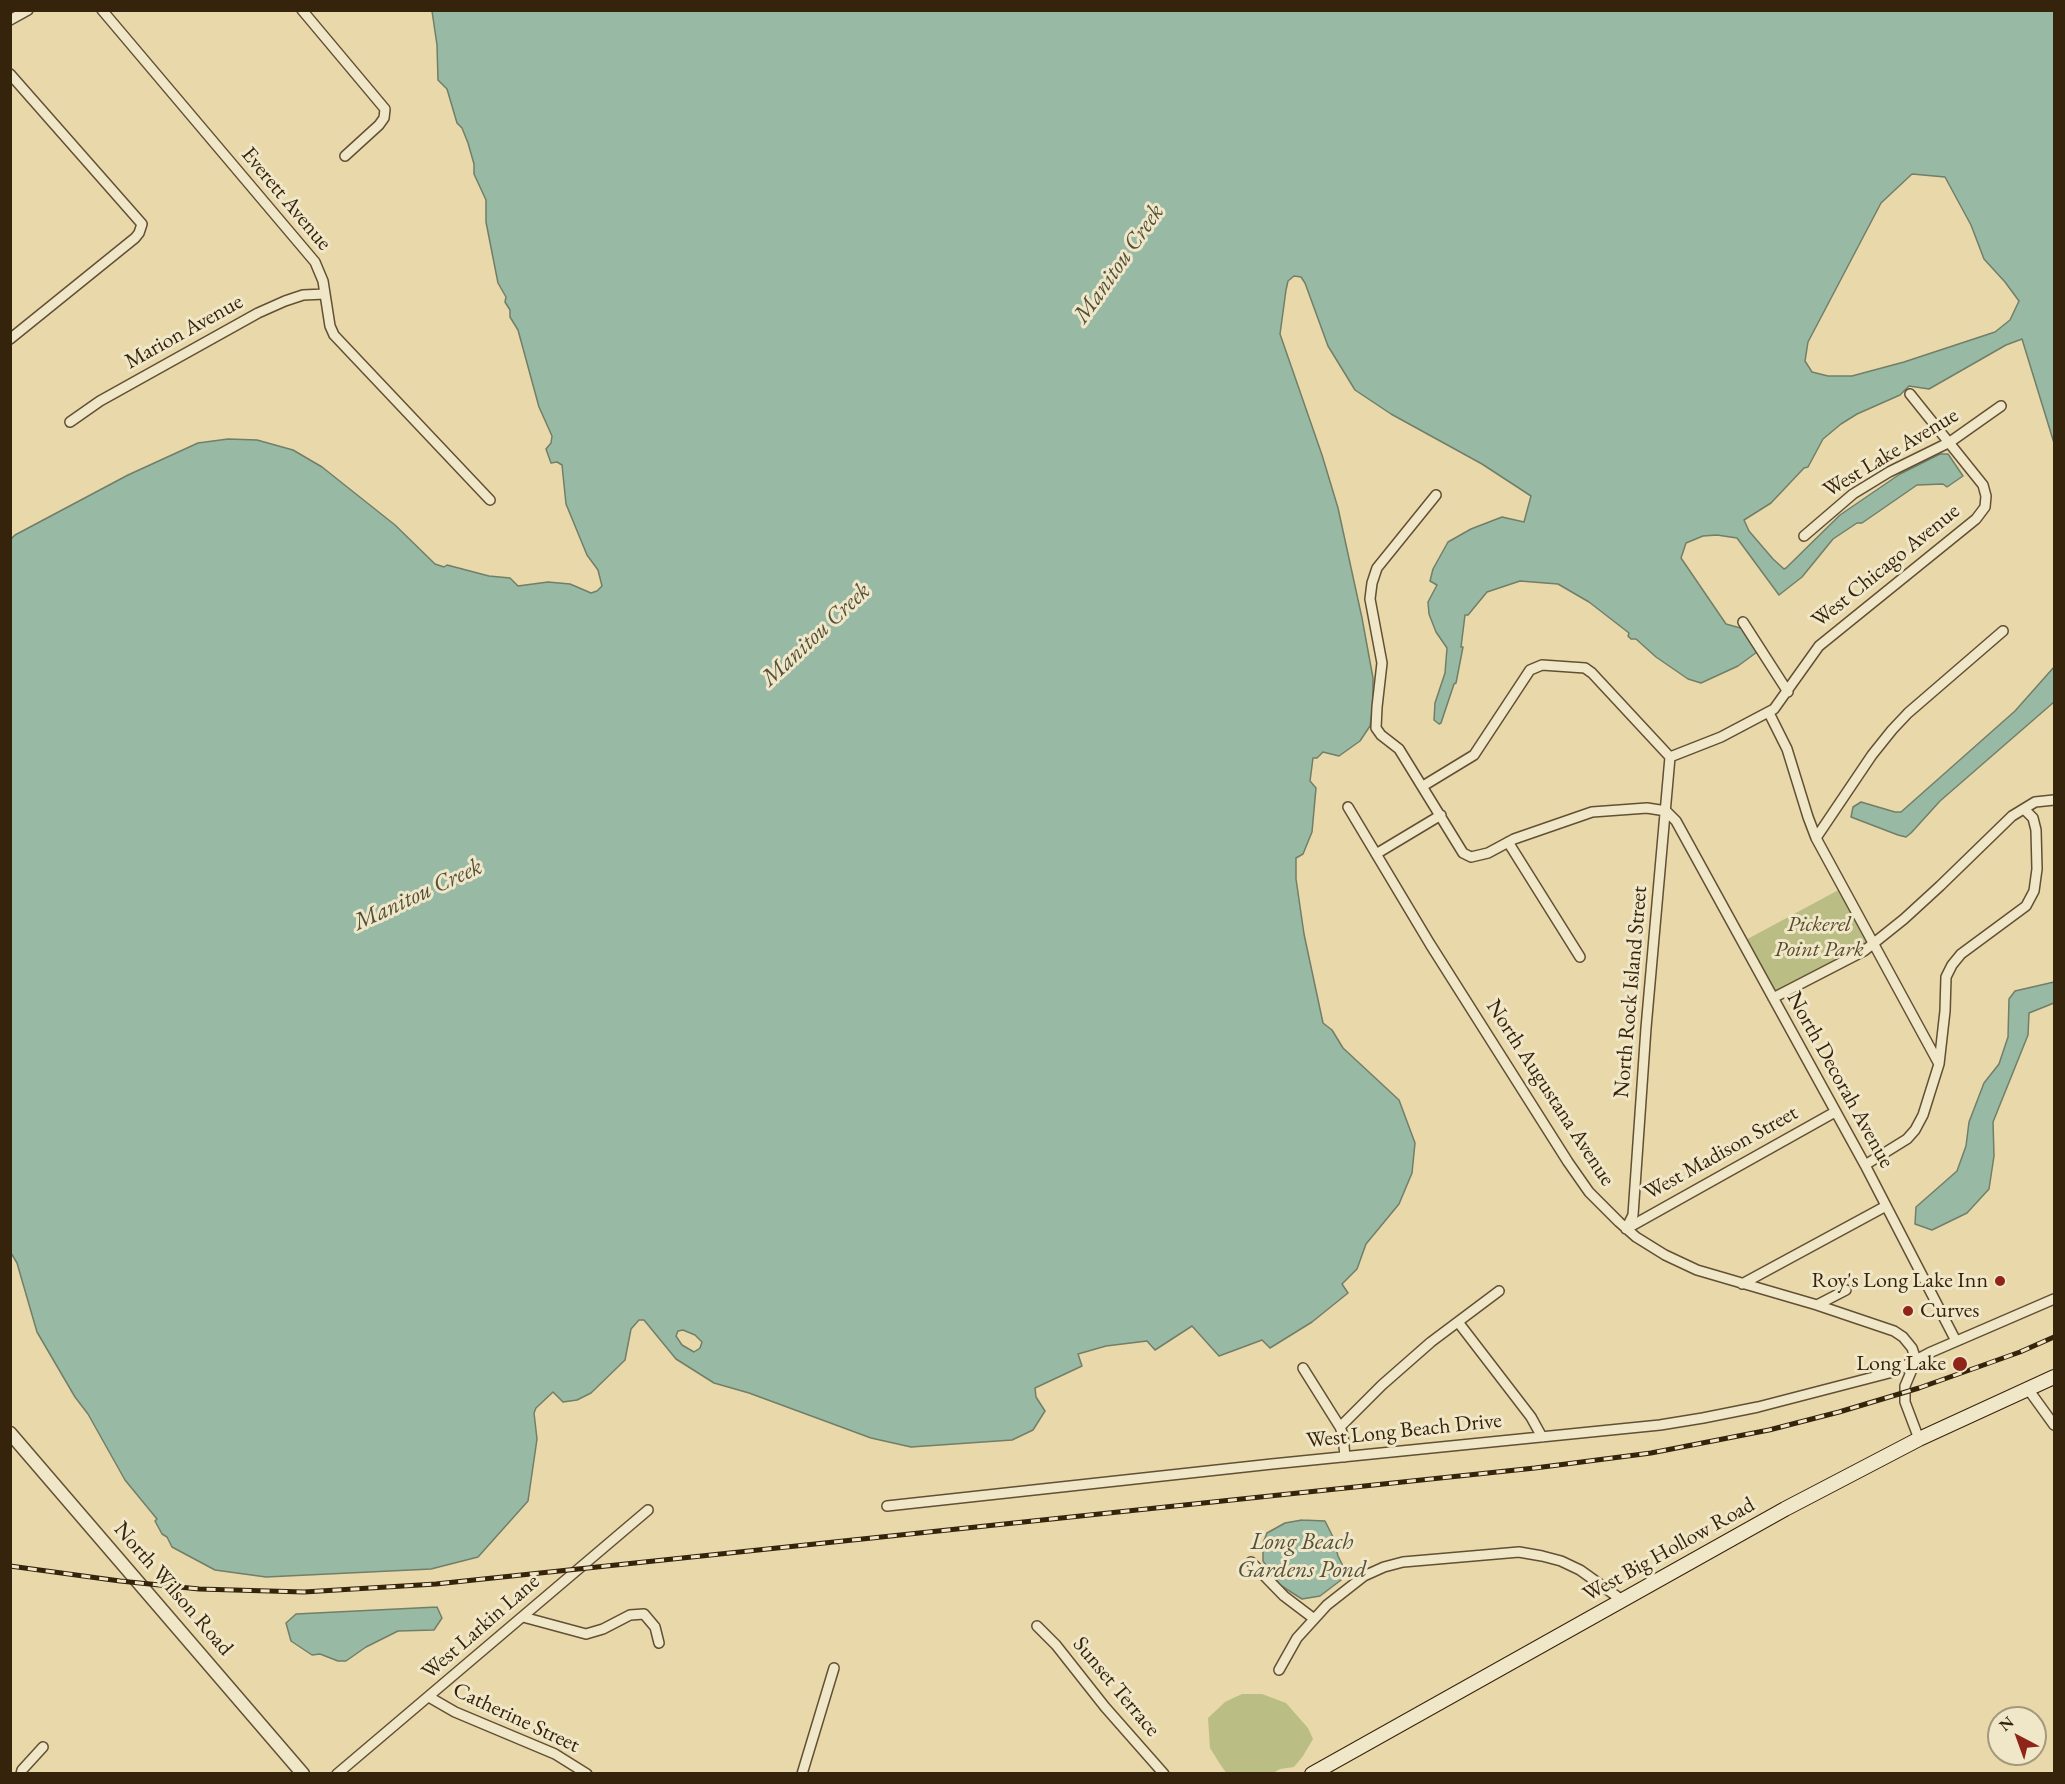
<!DOCTYPE html>
<style>
body{margin:0}
#map{position:relative;width:2065px;height:1784px;overflow:hidden;background:#e8d8aa;font-family:"EB Garamond",serif}
canvas{display:block}
.frame{position:absolute;inset:0;border:12px solid #36230c;pointer-events:none}
.north{position:absolute;left:1987px;top:1706px;width:60px;height:60px;box-sizing:border-box;background:#f0e6c8;border:2px solid #a6987d;border-radius:50%;rotate:319deg;font-size:16px;font-weight:700;line-height:24px;text-align:center;color:#36230c}
.north::after{content:'';display:block;margin:auto;width:21px;height:27px;background:#8f2418;clip-path:polygon(50% 0,100% 100%,50% 72%,0 100%)}
</style>
<div id="map">
<canvas width="2065" height="1784"></canvas>
<div class="frame"></div>
<div class="north">N</div>
</div>
<script>
const ctx = document.querySelector('canvas').getContext('2d');
ctx.lineJoin = 'round';
function paint(path, color) {
  ctx.fillStyle = color;
  ctx.fill(path, 'evenodd');
}
function shape(rows) {
  const path = new Path2D();
  for (const r of rows) {
    path.moveTo(r[0], r[1]);
    for (let i = 2; i < r.length; i += 2) path.lineTo(r[i], r[i + 1]);
  }
  return path;
}
function strokePath(path, color, width, dash) {
  ctx.strokeStyle = color;
  ctx.lineWidth = width;
  ctx.lineCap = dash ? 'butt' : 'round';
  ctx.setLineDash(dash || []);
  ctx.stroke(path);
}
function label(font, color, halo, rows, align = 'center') {
  ctx.font = font + ' "EB Garamond",serif';
  ctx.lineWidth = 6;
  ctx.setLineDash([]);
  ctx.textBaseline = 'middle';
  ctx.strokeStyle = halo;
  ctx.fillStyle = color;
  for (const [text, x, y, turn = 0] of rows) {
    ctx.save();
    ctx.translate(x, y);
    ctx.rotate((+turn || 0) * Math.PI / 180);
    ctx.textAlign = isNaN(turn) ? turn : align;
    if (halo) ctx.strokeText(text, 0, 0);
    ctx.fillText(text, 0, 0);
    ctx.restore();
  }
}
paint(shape([
 [1844,887,1874,943,1773,998,1742,942],
 [1242,1694,1262,1694,1286,1703,1308,1728,1313,1739,1303,1756,1294,1767,1280,1769,1273,1773,1227,1774,1220,1764,1210,1748,1208,1718,1225,1702]
]), '#babe85');
const water = shape([
 [432,11,2054,11,2054,443,2022,339,2006,345,1929,389,1909,386,1900,395,1857,414,1841,424,1823,439,1808,467,1804,468,1771,503,1744,520,1749,531,1773,559,1784,569,1786,568,1840,515,1900,474,1940,454,1948,454,1963,476,1947,487,1943,484,1917,485,1862,523,1857,523,1833,539,1802,577,1779,595,1737,538,1717,535,1703,536,1686,543,1681,558,1726,624,1744,629,1757,652,1738,666,1701,683,1688,679,1656,657,1636,639,1631,639,1628,636,1629,633,1589,602,1558,584,1520,581,1487,592,1468,615,1465,615,1461,647,1463,647,1456,683,1454,684,1441,723,1439,724,1434,720,1435,703,1445,673,1447,648,1436,632,1429,614,1428,602,1437,585,1430,581,1433,569,1448,542,1471,529,1502,517,1524,522,1531,496,1482,464,1391,414,1355,390,1328,346,1305,283,1301,277,1294,276,1288,281,1286,290,1280,334,1322,455,1338,508,1362,618,1373,678,1373,707,1370,726,1360,741,1339,756,1323,752,1317,758,1313,758,1310,781,1316,788,1312,832,1303,854,1296,858,1296,879,1304,934,1323,1023,1332,1030,1343,1048,1399,1100,1415,1143,1412,1173,1399,1204,1366,1244,1357,1269,1342,1284,1348,1293,1312,1322,1270,1348,1262,1340,1219,1356,1192,1326,1155,1350,1147,1341,1106,1346,1078,1354,1082,1366,1035,1388,1036,1397,1045,1411,1033,1430,1012,1440,911,1447,871,1438,749,1393,714,1383,676,1359,644,1320,639,1320,631,1329,625,1360,591,1393,577,1400,563,1402,553,1392,536,1408,534,1413,537,1439,528,1501,478,1557,431,1569,266,1577,215,1570,172,1547,167,1537,162,1534,155,1521,157,1519,125,1480,88,1414,75,1397,37,1332,17,1263,11,1253,11,539,15,535,128,475,198,443,228,439,257,440,293,450,322,467,395,525,435,564,444,567,447,565,489,576,510,578,518,586,548,582,570,584,591,593,597,591,602,586,598,570,587,555,566,504,562,465,557,462,551,463,546,449,551,443,552,436,539,407,518,330,510,317,510,310,505,302,506,297,498,283,486,222,486,200,474,174,474,164,468,143,462,128,457,123,447,89,438,80,437,45,432,11],
 [1912,174,1945,177,1971,225,1984,259,2005,282,2019,301,2010,320,1995,332,1904,362,1852,376,1828,376,1812,372,1805,361,1808,342,1881,203,1912,174],
 [683,1330,695,1335,702,1342,700,1348,694,1352,682,1345,676,1336,678,1331,683,1330],
 [2054,667,2054,702,1940,801,1911,833,1906,837,1898,835,1851,817,1853,807,1861,802,1895,812,1901,812,2015,711,2054,667],
 [2054,982,2054,1003,2029,1013,2028,1035,1993,1122,1994,1156,1989,1189,1967,1213,1932,1230,1915,1224,1916,1207,1957,1171,1966,1146,1969,1122,1984,1083,1999,1064,2008,1037,2009,999,2015,991,2054,982],
 [1302,1520,1325,1521,1333,1537,1338,1556,1345,1570,1345,1577,1320,1596,1302,1599,1280,1585,1263,1561,1263,1543,1267,1533,1285,1523,1302,1520],
 [437,1607,442,1618,434,1630,398,1631,366,1647,346,1661,338,1661,320,1654,312,1655,291,1641,286,1623,296,1614,437,1607]
]);
paint(water, '#98baa5');
strokePath(water, '#717e68', 1.5);
const minor = shape([
 [102,10,315,262,323,281,330,326,334,335,490,500],
 [302,10,385,109,384,118,379,125,345,156],
 [10,20,28,10],
 [10,74,142,224,139,233,135,238,10,339],
 [70,422,100,401,258,313,285,301,303,295,325,294],
 [1436,495,1377,568,1372,583,1370,599,1382,663,1377,707,1376,728,1381,735,1399,749,1463,853,1471,857,1488,853,1514,839,1592,812,1647,808,1666,811,1676,821,1865,1165,1956,1341],
 [1804,536,1853,494,1889,472,1950,442,2001,406],
 [1743,622,1788,692],
 [1769,713,1787,749,1808,817,1816,838,1939,1064],
 [1670,757,1721,737,1774,709,1819,646,1976,519,1985,507,1986,496,1983,485,1910,394],
 [1423,786,1474,755,1530,670,1542,665,1585,668,1592,673,1670,757],
 [1348,807,1430,944,1568,1162,1589,1192,1619,1222,1636,1237,1665,1255,1697,1270,1817,1305,1894,1331,1903,1337,1912,1348,1916,1360,1905,1386,1905,1402,1919,1439],
 [1816,838,1872,755,1892,730,1908,713,2003,631],
 [1508,842,1580,957],
 [1376,854,1441,815],
 [1773,998,1864,951,1904,919,1940,886,2012,816,2035,802,2054,800],
 [1865,1165,1907,1139,1915,1130,1923,1115,1939,1064,1945,1011,1946,977,1952,965,1961,954,2026,906,2034,891,2037,869,2036,830,2033,818,2024,809],
 [1626,1229,1633,1215,1646,1028,1670,757],
 [1626,1229,1835,1112],
 [1742,1284,1886,1206],
 [1817,1305,1846,1290],
 [1458,1322,1531,1417,1542,1437],
 [1303,1368,1340,1427,1343,1435,1345,1457],
 [2028,1389,2054,1425],
 [1340,1427,1382,1385,1431,1342,1499,1291],
 [887,1506,1272,1464,1660,1425,1703,1418,1758,1407,1893,1372,1929,1353,2054,1299],
 [1251,1562,1284,1596,1313,1618],
 [523,1617,586,1634,603,1629,630,1615,644,1614,655,1627,659,1643],
 [1037,1626,1056,1645,1105,1707,1164,1774],
 [1279,1670,1297,1638,1327,1605,1364,1576,1384,1567,1403,1562,1519,1552,1542,1556,1561,1561,1580,1570,1622,1600],
 [429,1697,455,1712,555,1754,587,1774],
 [21,1774,22,1770,43,1747],
 [337,1774,648,1510],
 [802,1774,834,1668]
]);
const tertiary = shape([
 [10,1433,303,1774]
]);
const secondary = shape([
 [1312,1774,1785,1509,1919,1439,2054,1377]
]);
strokePath(minor, '#625034', 12);
strokePath(tertiary, '#625034', 15);
strokePath(secondary, '#36230c', 16);
strokePath(minor, '#f0e6c8', 9);
strokePath(tertiary, '#f0e6c8', 12);
strokePath(secondary, '#f0e6c8', 14);
const rail = shape([
 [10,1566,120,1581,199,1589,304,1592,436,1584,1535,1468,1651,1453,1769,1430,1839,1412,1919,1388,2020,1352,2054,1337]
]);
strokePath(rail, '#36230c', 5);
strokePath(rail, '#f0e6c8', 3, [9]);
for (const [x, y, r, color] of [
 [2000,1281,6,"#8f2418"],
 [1908,1311,6,"#8f2418"],
 [1960,1364,8,"#8f2418"]
]) {
  const dot = new Path2D();
  dot.arc(x, y, r, 0, 2 * Math.PI);
  ctx.fillStyle = color;
  ctx.fill(dot);
  strokePath(dot, '#f0e6c8', 2);
}
label('22px', '#36230c', '#f0e6c8', [
 ["Everett Avenue",286,199,50],
 ["Marion Avenue",184,332,-29],
 ["West Lake Avenue",1891,453,-31],
 ["West Chicago Avenue",1886,566,-39],
 ["North Rock Island Street",1631,992,-85],
 ["North Decorah Avenue",1840,1080,61],
 ["North Augustana Avenue",1550,1093,57],
 ["West Madison Street",1721,1153,-29],
 ["West Long Beach Drive",1404,1431,-6],
 ["West Big Hollow Road",1669,1550,-29],
 ["North Wilson Road",173,1589,49],
 ["West Larkin Lane",481,1627,-41],
 ["Sunset Terrace",1116,1687,50],
 ["Catherine Street",516,1718,25]
]);
label('italic 22px', '#574a2a', '#f0e6c8', [
 ["Pickerel",1819,925],
 ["Point Park",1819,950]
]);
label('22px', '#36230c', '#f0e6c8', [
 ["Roy's Long Lake Inn",1988,1281],
 ["Curves",1920,1311,"left"],
 ["Long Lake",1946,1364]
], 'right');
label('italic 24px', '#53503a', '#f0e6c8', [
 ["Manitou Creek",1119,264,-55],
 ["Manitou Creek",816,635,-43],
 ["Manitou Creek",418,895,-25],
 ["Long Beach",1302,1542],
 ["Gardens Pond",1302,1570]
]);
</script>
